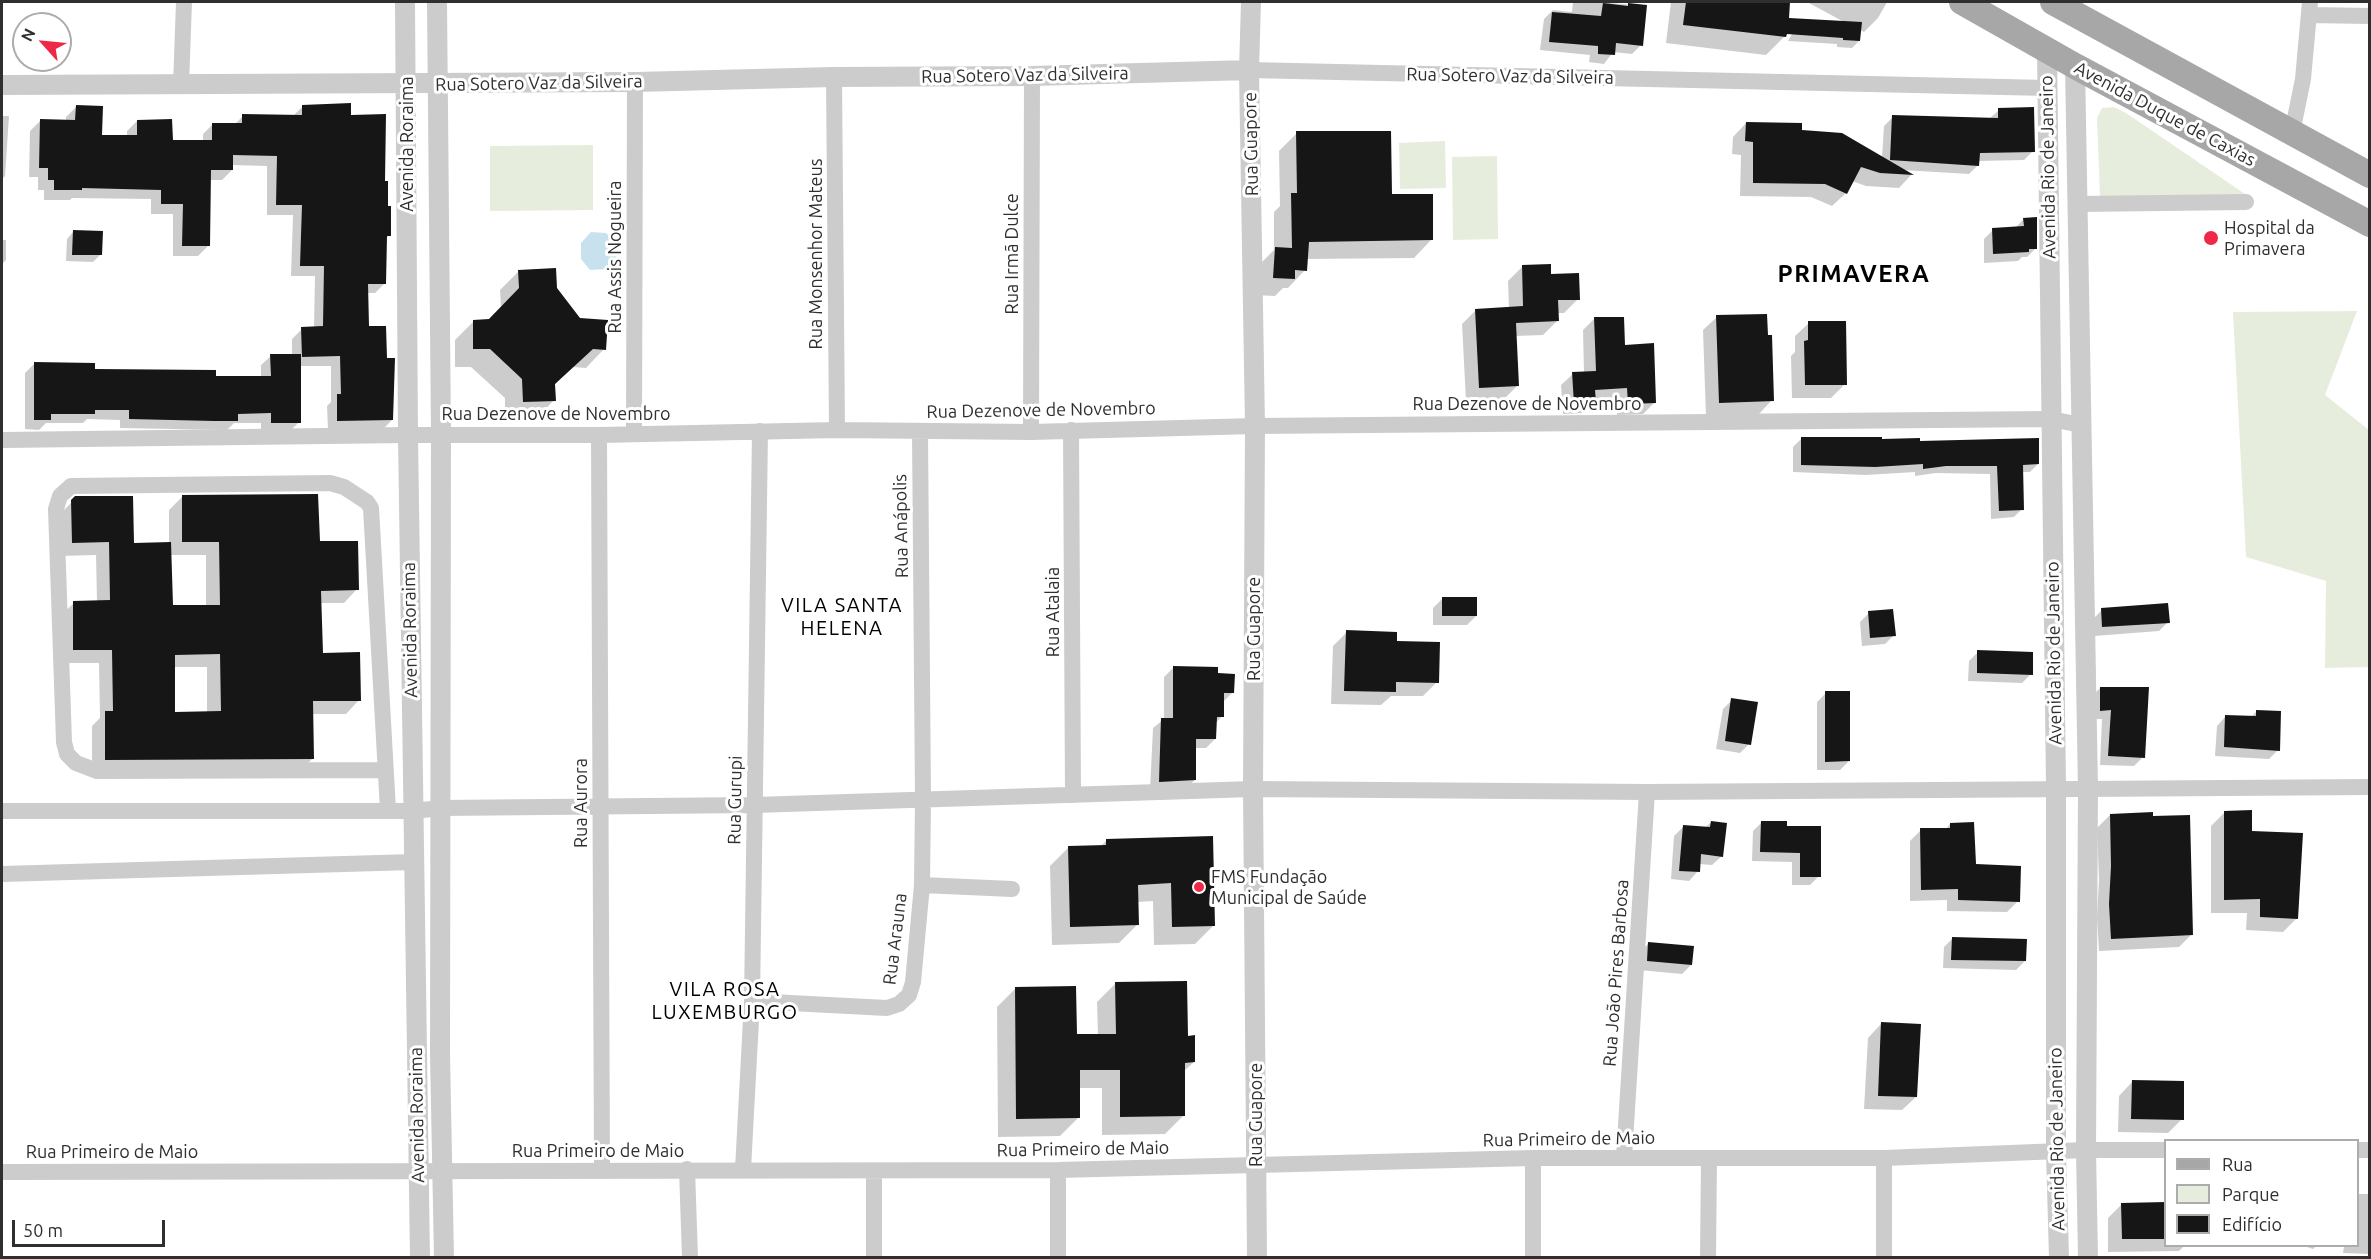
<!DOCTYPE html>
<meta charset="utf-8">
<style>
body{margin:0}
#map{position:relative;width:2371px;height:1259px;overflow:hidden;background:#fff;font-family:Ubuntu,sans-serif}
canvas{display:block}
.frame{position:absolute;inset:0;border:3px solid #2f2f2f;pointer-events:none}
.legend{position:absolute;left:2164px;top:1139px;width:195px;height:108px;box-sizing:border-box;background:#fff;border:2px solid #acacac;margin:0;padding:8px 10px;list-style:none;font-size:18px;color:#2f2f2f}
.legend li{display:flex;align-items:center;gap:12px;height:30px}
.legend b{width:30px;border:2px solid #acacac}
.north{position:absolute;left:12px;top:12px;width:60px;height:60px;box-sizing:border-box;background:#fff;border:2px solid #acacac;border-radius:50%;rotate:297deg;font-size:16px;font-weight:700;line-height:24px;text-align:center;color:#2f2f2f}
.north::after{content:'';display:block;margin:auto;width:21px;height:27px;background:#ef2847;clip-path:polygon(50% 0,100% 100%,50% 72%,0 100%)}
.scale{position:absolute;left:12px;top:1220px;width:153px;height:27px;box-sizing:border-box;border:3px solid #2f2f2f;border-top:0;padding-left:8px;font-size:18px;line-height:21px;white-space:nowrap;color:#2f2f2f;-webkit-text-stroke:4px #fff;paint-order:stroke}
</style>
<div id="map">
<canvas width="2371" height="1259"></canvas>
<div class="frame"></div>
<ul class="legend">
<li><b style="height:8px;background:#a7a7a7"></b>Rua</li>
<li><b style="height:16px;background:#e7eddc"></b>Parque</li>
<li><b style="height:16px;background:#161616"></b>Edifício</li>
</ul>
<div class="north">N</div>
<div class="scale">50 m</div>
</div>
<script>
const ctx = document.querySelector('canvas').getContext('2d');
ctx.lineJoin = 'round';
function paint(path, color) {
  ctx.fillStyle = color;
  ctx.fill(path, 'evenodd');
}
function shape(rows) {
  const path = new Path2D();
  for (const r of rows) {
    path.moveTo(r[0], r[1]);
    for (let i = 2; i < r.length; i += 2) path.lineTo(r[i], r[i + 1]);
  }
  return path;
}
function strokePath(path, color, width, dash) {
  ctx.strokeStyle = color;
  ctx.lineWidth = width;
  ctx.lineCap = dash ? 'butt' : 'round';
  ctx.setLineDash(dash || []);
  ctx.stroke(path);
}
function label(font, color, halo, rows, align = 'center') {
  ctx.font = font + ' Ubuntu,sans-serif';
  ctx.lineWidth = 6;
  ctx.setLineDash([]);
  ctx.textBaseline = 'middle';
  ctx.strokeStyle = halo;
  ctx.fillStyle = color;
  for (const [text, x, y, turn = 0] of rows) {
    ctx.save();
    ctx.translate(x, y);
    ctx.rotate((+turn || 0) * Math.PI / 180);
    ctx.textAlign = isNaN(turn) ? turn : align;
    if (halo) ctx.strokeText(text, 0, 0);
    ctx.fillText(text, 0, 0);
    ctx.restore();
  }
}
paint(shape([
 [2114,107,2126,113,2251,198,2100,197,2097,118,2102,108],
 [1445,141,1446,188,1400,189,1399,143],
 [593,145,593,210,490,211,490,146],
 [1497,156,1498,239,1453,240,1452,157],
 [2357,311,2325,395,2369,430,2369,667,2325,668,2326,581,2246,557,2233,312]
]), '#e7eddc');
paint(shape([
 [591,232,606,233,616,243,616,258,607,269,590,270,581,259,581,243]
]), '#c7e2ee');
paint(shape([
 [1573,2,1598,2,1645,6,1641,45,1632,54,1613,52,1604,64,1589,62,1590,55,1540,50,1544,19,1553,10,1572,12],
 [1671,2,1789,2,1785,36,1766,55,1666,43],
 [1807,2,1887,2,1878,18,1864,32,1860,30,1859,41,1852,48,1837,47,1837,44,1788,41,1796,27,1846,23],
 [303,106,350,116,384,183,390,235,385,239,385,283,375,293,367,293,367,328,392,420,382,430,328,430,327,406,331,402,331,366,300,366,299,422,289,432,261,432,261,423,234,423,227,430,120,428,120,420,87,419,83,423,46,423,39,430,25,429,25,373,35,363,94,371,214,378,261,377,261,365,271,356,292,356,292,339,302,329,314,328,315,276,291,276,293,215,267,215,267,166,232,165,232,170,222,180,209,180,208,246,198,256,173,256,173,214,151,214,151,199,72,198,70,200,44,200,44,190,38,190,38,177,29,177,30,131,40,121,66,121,66,117,76,107,101,136,127,137,127,131,137,121,171,142,203,142,203,134,213,124,235,124,243,116,293,116],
 [1999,110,2033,151,2024,160,1978,161,1978,165,1969,174,1902,170,1911,175,1899,188,1866,186,1852,181,1846,193,1832,206,1811,197,1740,196,1741,155,1732,154,1733,137,1746,123,1800,132,1882,158,1884,126,1893,117,1989,119],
 [2,116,9,116,5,176,2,179],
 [1297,133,1390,196,1431,240,1414,258,1306,259,1305,270,1288,288,1283,288,1275,296,1256,295,1258,266,1274,250,1274,212,1280,206,1279,151],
 [2024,219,2036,248,2027,257,2022,257,2018,261,1984,263,1984,239,1993,230,2015,228],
 [74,231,100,255,93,262,66,261,67,239],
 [2,240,6,240,6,260,2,264],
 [1522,267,1550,275,1578,299,1564,313,1557,313,1557,321,1543,335,1515,336,1518,385,1504,399,1466,401,1462,324,1476,310,1509,308,1508,281],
 [519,271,555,289,604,349,586,368,573,367,554,385,554,400,536,419,505,420,505,398,471,367,455,367,455,340,474,321,488,321,501,307,500,290],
 [1717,317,1772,400,1759,414,1706,417,1703,330],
 [1594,319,1655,402,1643,414,1617,415,1616,399,1594,400,1583,413,1563,414,1561,385,1573,374,1584,373,1583,330],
 [1809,323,1845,384,1831,398,1792,398,1791,356,1795,352,1795,336],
 [1801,439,1919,443,2038,464,2030,472,2022,472,2022,509,2014,517,1991,519,1990,474,1936,473,1915,476,1915,472,1866,475,1793,472,1793,447],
 [182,497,318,543,357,589,344,603,320,603,321,654,359,700,346,714,312,714,313,758,299,772,92,773,92,726,100,718,99,663,60,663,60,616,74,603,97,602,96,555,59,556,58,516,76,498,133,544,169,543,169,510],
 [170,555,206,555,206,606,172,607],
 [173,667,207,667,207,713,174,713],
 [1442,599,1476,616,1467,625,1433,625,1433,608],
 [2102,610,2168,622,2159,631,2094,636,2093,619],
 [1869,613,1894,635,1885,644,1862,646,1860,622],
 [1347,632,1395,643,1437,682,1423,696,1391,696,1381,705,1331,704,1333,646],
 [1978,652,2031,674,2022,683,1968,681,1969,661],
 [1173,668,1233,692,1224,701,1222,716,1215,724,1215,739,1206,748,1194,748,1195,780,1185,789,1150,790,1153,728,1164,719,1164,677],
 [2100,688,2143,757,2134,766,2100,765,2102,719,2091,719,2091,697],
 [1826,693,1849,761,1840,770,1817,770,1817,702],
 [1732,700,1749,744,1740,753,1716,749,1723,709],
 [2256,712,2278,750,2269,759,2215,756,2217,726,2226,716,2251,717],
 [2225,812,2250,832,2297,918,2283,932,2246,930,2247,913,2211,913,2211,826],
 [2110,815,2152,817,2192,934,2179,947,2099,951,2097,918,2099,880,2097,828],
 [1711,822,1722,856,1712,865,1699,864,1698,871,1689,881,1671,879,1674,836,1683,827,1705,828],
 [1762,822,1786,827,1819,876,1810,885,1792,885,1792,862,1752,861,1753,831],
 [1950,824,1975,866,2018,901,2007,912,1947,911,1947,900,1910,901,1910,841,1921,830,1945,830],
 [1212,837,1214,925,1195,944,1154,945,1153,901,1137,902,1138,924,1119,943,1052,945,1050,866,1068,848,1100,847,1106,841],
 [1953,938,2025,961,2016,970,1943,968,1944,947],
 [1649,943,1691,965,1682,974,1639,970,1640,952],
 [1116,983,1186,1037,1194,1062,1183,1072,1184,1115,1165,1134,1102,1135,1102,1088,1078,1088,1078,1118,1060,1136,998,1137,997,1007,1015,989,1075,1036,1098,1036,1097,1002],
 [1881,1024,1916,1097,1902,1110,1864,1109,1868,1038],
 [2132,1082,2182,1119,2168,1133,2118,1132,2119,1096],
 [2358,1194,2370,1194,2370,1254,2343,1253,2344,1246,2358,1246],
 [2122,1204,2166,1204,2166,1246,2184,1246,2179,1251,2108,1252,2108,1218],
 [2304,1246,2316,1246,2313,1249]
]), '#0003');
paint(shape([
 [1686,2,1790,2,1789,18,1862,22,1860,41,1843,40,1843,38,1787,34,1786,37,1683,25],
 [1603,3,1628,6,1628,3,1647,5,1643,46,1616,43,1615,55,1598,54,1598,46,1549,42,1552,12,1601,16],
 [351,103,351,115,386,114,385,181,388,181,388,206,391,206,391,236,387,236,386,284,368,284,369,326,386,326,387,358,395,358,393,420,337,421,337,394,341,394,340,356,302,357,301,327,323,326,324,266,300,266,302,205,276,205,277,156,233,155,233,170,211,170,210,246,182,246,183,204,161,204,161,190,82,188,82,190,54,190,54,180,48,180,48,168,39,168,40,119,75,120,76,105,103,106,102,135,137,135,137,120,172,119,173,140,212,140,212,123,242,123,242,114,302,115,302,105],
 [2034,107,2035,152,1980,153,1979,166,1890,160,1892,115,1998,118,1998,108],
 [1746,122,1802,123,1802,130,1842,133,1914,175,1880,173,1861,167,1847,194,1825,184,1753,183,1753,142,1745,141],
 [1296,131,1391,131,1392,194,1433,194,1433,240,1309,242,1307,271,1295,270,1295,279,1273,278,1275,247,1292,248,1291,193,1297,193],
 [2037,217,2037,249,2029,249,2029,252,1993,254,1992,228,2024,226,2023,218],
 [73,230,103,231,102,255,72,255],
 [1551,264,1551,274,1579,273,1580,300,1558,300,1559,321,1516,323,1519,386,1479,388,1475,309,1523,306,1522,265],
 [556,268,557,288,580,318,608,320,606,350,593,349,555,384,556,401,523,402,522,379,490,349,473,349,473,320,489,319,519,288,518,270],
 [1767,314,1768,335,1772,335,1774,401,1719,403,1716,315],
 [1594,317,1624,317,1625,345,1654,343,1656,403,1628,404,1627,388,1595,390,1596,402,1574,404,1572,372,1596,371],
 [1808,321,1846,321,1847,385,1805,385,1804,341,1808,340],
 [270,354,301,354,301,423,271,423,271,413,238,414,238,421,214,421,129,419,129,410,95,410,95,414,51,414,51,420,34,420,34,362,95,363,95,369,216,370,216,376,271,376],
 [1801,437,1882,437,1882,439,1920,438,1920,441,2039,438,2039,464,2023,465,2024,510,1999,511,1997,466,1946,466,1923,469,1923,464,1875,467,1801,465],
 [318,494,320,541,358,541,359,590,321,591,323,653,360,652,361,701,313,701,314,759,105,760,105,711,113,711,112,650,73,650,73,601,110,600,109,542,72,543,71,500,75,496,133,496,134,543,171,542,173,605,220,605,219,542,182,542,182,495],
 [220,654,221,711,175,712,175,655],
 [1442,597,1477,597,1477,616,1442,616],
 [2168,603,2170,623,2102,627,2101,608],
 [1893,609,1896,636,1870,638,1868,611],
 [1346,630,1397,632,1397,641,1440,642,1439,683,1396,682,1396,692,1344,691],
 [1977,650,2033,652,2033,675,1977,673],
 [1173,666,1218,667,1218,673,1235,674,1234,693,1224,693,1224,717,1217,717,1216,739,1196,739,1196,780,1159,782,1161,718,1173,718],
 [2100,687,2149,687,2145,758,2108,756,2111,710,2100,711],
 [1825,691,1850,691,1850,761,1825,762],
 [1731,698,1758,702,1751,745,1725,741],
 [2256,710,2281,711,2280,751,2224,747,2225,715,2256,716],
 [2252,810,2252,831,2303,833,2298,919,2260,917,2260,899,2224,900,2224,811],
 [2153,812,2153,816,2190,815,2193,935,2111,939,2109,904,2111,866,2110,814],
 [1711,821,1727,823,1723,857,1701,854,1700,872,1679,871,1683,825,1710,827],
 [1761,821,1787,821,1787,826,1821,826,1821,877,1800,877,1800,853,1760,852],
 [1974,822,1976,864,2021,866,2020,902,1958,900,1958,889,1921,890,1920,828,1950,828,1950,823],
 [1213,836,1215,926,1172,927,1171,883,1138,885,1139,925,1070,927,1068,846,1106,845,1106,839],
 [1952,937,2027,939,2026,961,1951,960],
 [1648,942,1694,946,1692,965,1647,961],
 [1187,981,1188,1036,1195,1035,1195,1062,1185,1063,1185,1116,1120,1117,1120,1070,1080,1070,1080,1118,1016,1119,1015,987,1076,986,1077,1034,1116,1034,1115,982],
 [1881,1022,1921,1024,1917,1097,1878,1096],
 [2132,1080,2184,1081,2184,1120,2131,1119],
 [2166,1202,2166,1239,2122,1239,2121,1203]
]), '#161616');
strokePath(shape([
 [2310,15,2370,16],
 [1249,70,2047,88],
 [834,77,837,430],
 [181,85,184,2],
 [2292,133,2303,79,2310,2],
 [2077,204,2246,202],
 [1071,430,1073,795],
 [1031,432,1032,76],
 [634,433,635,82],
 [599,435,602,1171],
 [2,440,408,435,599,435,837,430,1031,432,1255,426,2051,419,2081,425],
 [385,770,97,771,76,763,67,754,64,742,56,509,60,496,71,486,330,483,344,487,367,502,371,508,388,810],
 [2,811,413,811,441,808,754,805,1253,789,1647,792,2370,787],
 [2,874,413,862],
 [922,885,1012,889],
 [752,1001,887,1008,899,1004,909,995,913,982,922,885,923,800,920,432],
 [2358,1150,2370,1150],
 [1624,1157,1647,792],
 [1884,1158,1884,1258],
 [687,1169,690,1258],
 [743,1169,752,1001,760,431],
 [1058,1170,1058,1258],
 [874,1171,874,1258],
 [2,1172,1058,1170,1533,1158,1884,1158,2086,1150,2166,1150],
 [1533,1258,1533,1158],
 [1708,1258,1709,1158]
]), '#ccc', 16);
strokePath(shape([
 [405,2,408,435,420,1258],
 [437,2,441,434,440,1054,444,1258],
 [1251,2,1249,70,1255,426,1253,789,1257,1258],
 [2047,49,2056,788,2056,1152,2059,1258],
 [2075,66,2088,789,2086,1150,2088,1258],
 [2,85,635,82,834,77,1032,76,1249,70]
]), '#ccc', 20);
strokePath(shape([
 [1962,2,2075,66,2370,224],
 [2053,2,2370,175]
]), '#a7a7a7', 26);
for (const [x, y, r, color] of [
 [2211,238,8,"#ef2847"],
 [1199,887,6,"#ef2847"]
]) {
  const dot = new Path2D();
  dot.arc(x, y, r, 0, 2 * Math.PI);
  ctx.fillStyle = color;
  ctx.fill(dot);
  strokePath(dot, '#fff', 2);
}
label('18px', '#2f2f2f', '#fff', [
 ["Rua Sotero Vaz da Silveira",1025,75,-1],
 ["Rua Sotero Vaz da Silveira",1510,76,1],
 ["Rua Sotero Vaz da Silveira",539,83,-1],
 ["Avenida Duque de Caxias",2165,114,28],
 ["Avenida Roraima",407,144,-90],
 ["Rua Guapore",1251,144,-91],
 ["Avenida Rio de Janeiro",2048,167,-91],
 ["Rua Monsenhor Mateus",816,254,-90],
 ["Rua Irmã Dulce",1012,254,-90],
 ["Rua Assis Nogueira",615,257,-90],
 ["Rua Dezenove de Novembro",1527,404],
 ["Rua Dezenove de Novembro",1041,410,-1],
 ["Rua Dezenove de Novembro",556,414],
 ["Rua Anápolis",901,526,-91],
 ["Rua Atalaia",1053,612,-90],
 ["Rua Guapore",1254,629,-90],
 ["Avenida Roraima",410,630,-91],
 ["Avenida Rio de Janeiro",2054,653,-91],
 ["Rua Gurupi",735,800,-89],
 ["Rua Aurora",581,803,-90],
 ["Rua Arauna",895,939,-83],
 ["Rua João Pires Barbosa",1616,973,-86],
 ["Avenida Roraima",417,1115,-91],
 ["Rua Guapore",1256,1115,-90],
 ["Rua Primeiro de Maio",1569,1139,-1],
 ["Avenida Rio de Janeiro",2057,1139,-91],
 ["Rua Primeiro de Maio",1083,1149,-1],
 ["Rua Primeiro de Maio",598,1151],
 ["Rua Primeiro de Maio",112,1152]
]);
label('18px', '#2f2f2f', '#fff', [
 ["Hospital da",2224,228],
 ["Primavera",2224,249],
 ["FMS Fundação",1211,877],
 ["Municipal de Saúde",1211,898]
], 'left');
ctx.letterSpacing = '1.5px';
label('20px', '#000', '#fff', [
 ["VILA SANTA",842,605],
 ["HELENA",842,628],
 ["VILA ROSA",725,989],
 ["LUXEMBURGO",725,1012]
]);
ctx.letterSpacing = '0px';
ctx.letterSpacing = '1.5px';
label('bold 24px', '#000', '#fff', [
 ["PRIMAVERA",1854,274]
]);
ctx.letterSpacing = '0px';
</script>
